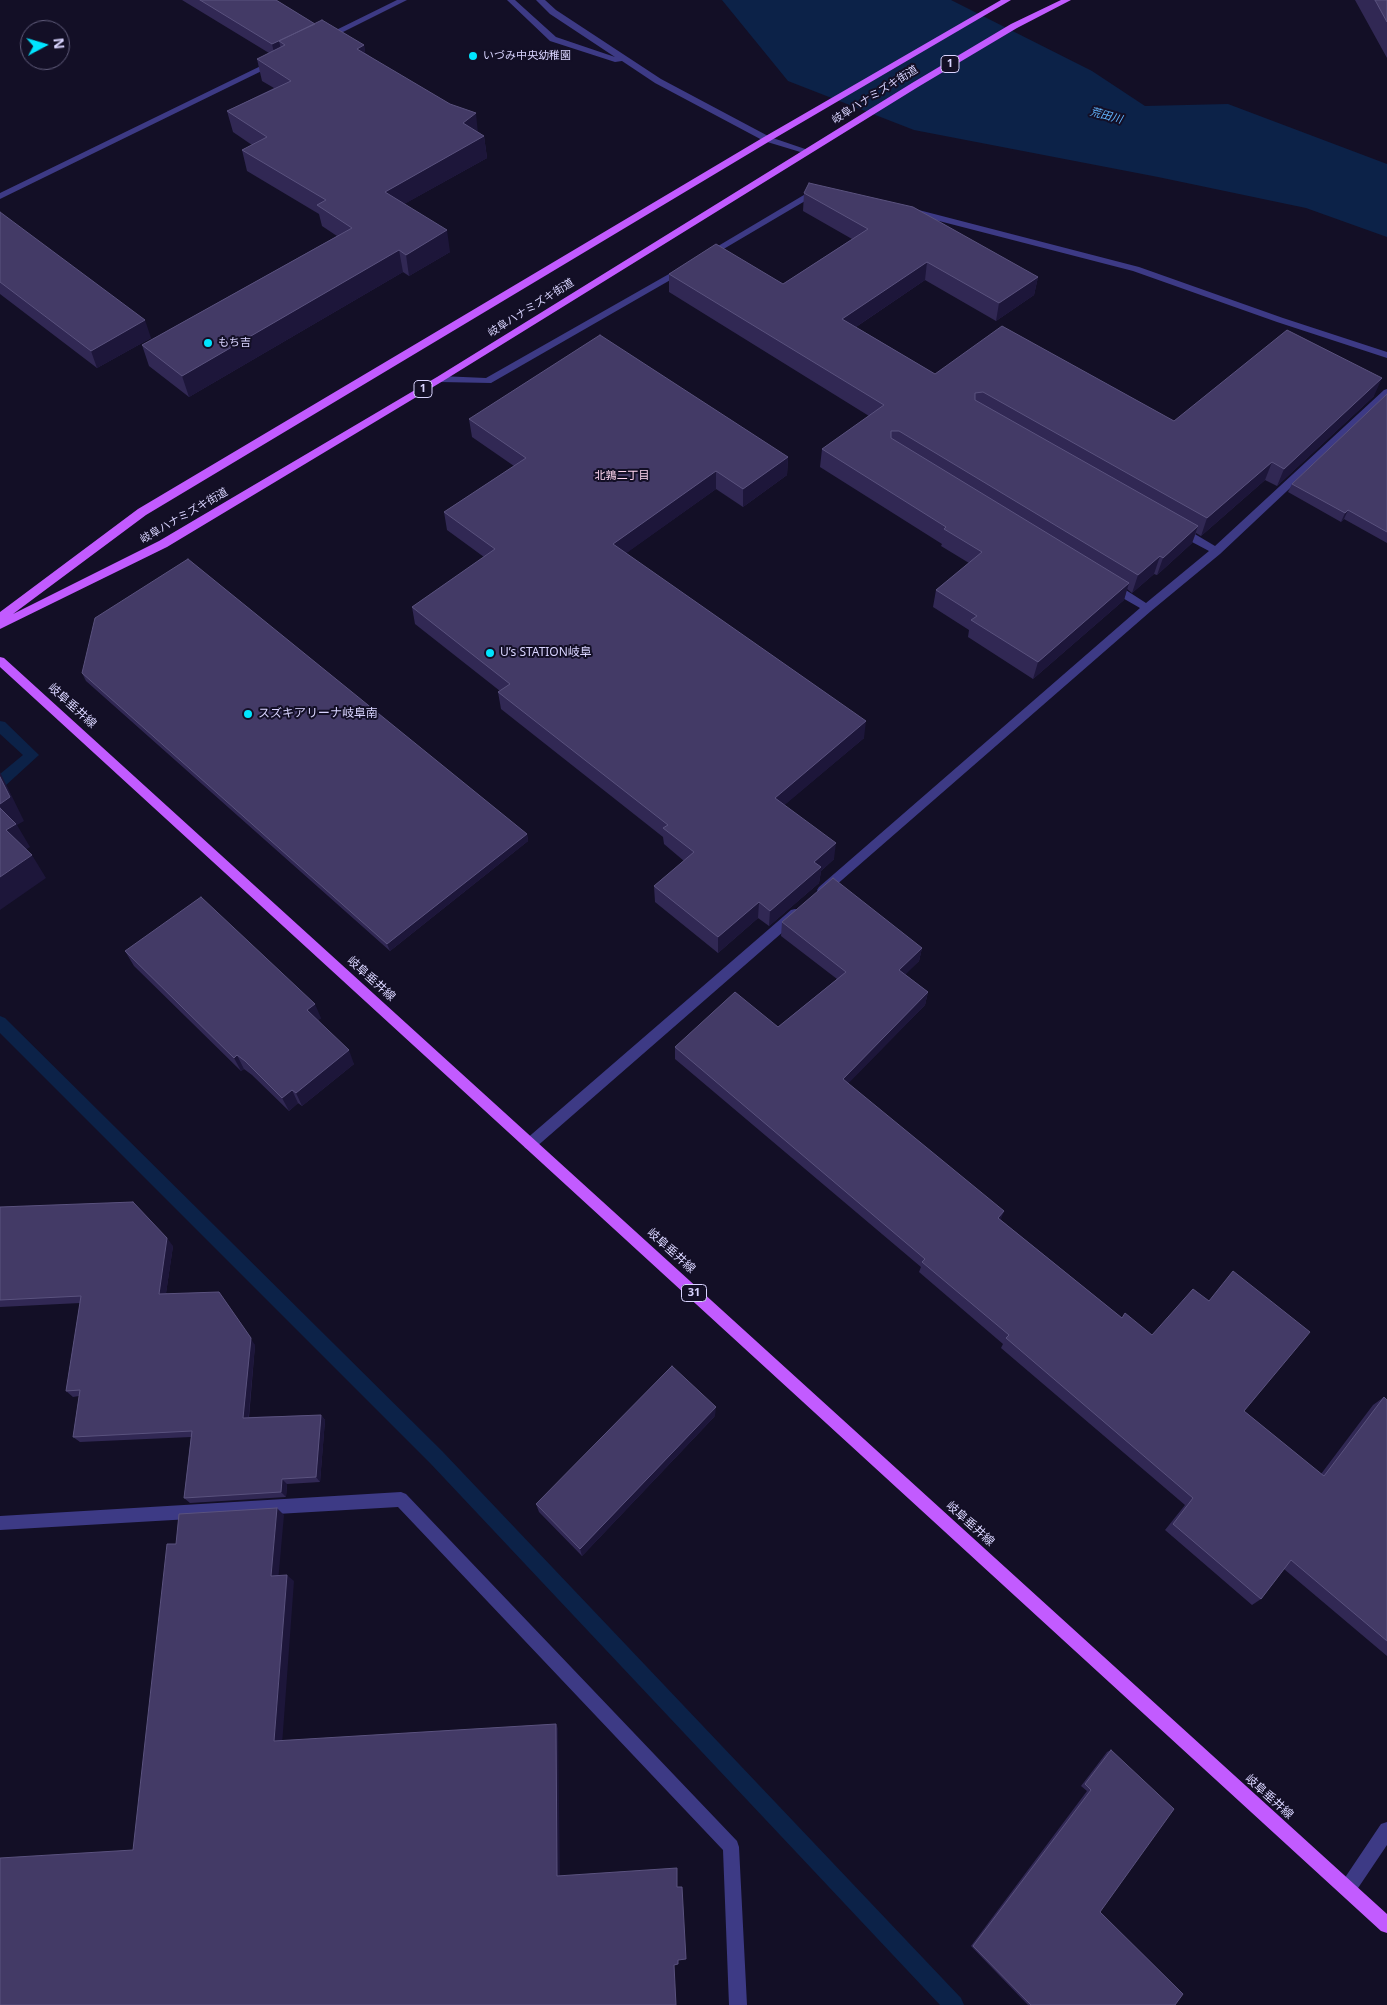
<!DOCTYPE html>
<meta charset="utf-8">
<style>
body{margin:0}
#map{position:relative;width:1387px;height:2005px;overflow:hidden;background:#130f26;font-family:"Noto Sans",sans-serif}
canvas{display:block}
.north{position:absolute;left:20px;top:20px;width:50px;height:50px;box-sizing:border-box;background:#130f26;border:1px solid #625e7d;border-radius:50%;rotate:84deg;font-size:14px;font-weight:700;line-height:20px;text-align:center;color:#d9d4ff}
.north::after{content:'';display:block;margin:auto;width:18px;height:22px;background:#00e5ff;clip-path:polygon(50% 0,100% 100%,50% 72%,0 100%)}
</style>
<div id="map">
<canvas width="1387" height="2005"></canvas>
<div class="north">N</div>
</div>
<script>
const ctx = document.querySelector('canvas').getContext('2d');
ctx.lineJoin = 'round';
function paint(path, color) {
  ctx.fillStyle = color;
  ctx.fill(path, 'evenodd');
}
function shape(rows) {
  const path = new Path2D();
  for (const r of rows) {
    path.moveTo(r[0], r[1]);
    for (let i = 2; i < r.length; i += 2) path.lineTo(r[i], r[i + 1]);
  }
  return path;
}
function strokePath(path, color, width, dash) {
  ctx.strokeStyle = color;
  ctx.lineWidth = width;
  ctx.lineCap = dash ? 'butt' : 'round';
  ctx.setLineDash(dash || []);
  ctx.stroke(path);
}
function label(font, color, halo, rows, align = 'center') {
  ctx.font = font + ' "Noto Sans","Noto Sans JP",sans-serif';
  ctx.lineWidth = 4;
  ctx.setLineDash([]);
  ctx.textBaseline = 'middle';
  ctx.strokeStyle = halo;
  ctx.fillStyle = color;
  for (const [text, x, y, turn = 0] of rows) {
    ctx.save();
    ctx.translate(x, y);
    ctx.rotate((+turn || 0) * Math.PI / 180);
    ctx.textAlign = isNaN(turn) ? turn : align;
    if (halo) ctx.strokeText(text, 0, 0);
    ctx.fillText(text, 0, 0);
    ctx.restore();
  }
}
paint(shape([
 [722,0,951,0,1092,71,1145,106,1228,104,1387,164,1387,237,1306,208,1158,177,914,130,788,81]
]), '#0c2248');
paint(shape([
 [0,721,5,722,39,755,5,786,0,787,0,774,23,755,0,734,0,721],
 [0,1016,5,1018,442,1451,961,1998,964,2005,940,2005,430,1463,0,1033,0,1016]
]), '#0c2248');
paint(shape([
 [397,0,407,0,329,39,322,37,397,0],
 [507,0,515,0,556,37,615,57,550,14,536,0,545,0,556,10,661,79,770,137,811,151,807,154,764,141,655,83,622,61,615,62,550,41,507,0],
 [271,61,278,63,0,199,0,193,271,61],
 [819,186,823,189,822,191,710,257,704,257,703,255,819,186],
 [911,208,1139,267,1283,318,1387,352,1387,358,1277,322,1133,271,908,213,907,211,911,208],
 [683,266,687,269,686,271,491,383,440,382,435,379,440,376,486,378,683,266],
 [1387,389,1387,397,1220,554,1151,611,827,893,819,893,817,890,819,887,1140,608,1107,589,1106,586,1107,583,1115,583,1146,603,1209,551,1175,533,1174,530,1175,527,1183,527,1215,546,1384,390,1387,389],
 [795,909,799,910,801,914,799,918,535,1148,530,1150,525,1148,523,1144,525,1140,791,910,795,909],
 [401,1492,406,1494,737,1841,739,1847,747,2005,729,2005,723,1850,398,1507,0,1530,0,1516,401,1492],
 [1387,1822,1387,1845,1354,1894,1348,1896,1342,1894,1340,1888,1342,1882,1381,1824,1387,1822]
]), '#3d3a85');
paint(shape([
 [1001,0,1011,0,770,141,146,515,13,614,159,541,437,377,912,83,1011,24,1061,0,1071,0,1017,28,918,87,443,381,167,547,0,629,0,612,138,509,764,137,1001,0],
 [0,657,4,658,1387,1914,1387,1933,1381,1931,0,667,0,657]
]), '#c25bff');
paint(shape([
 [182,0,276,0,315,24,364,45,365,53,484,136,487,158,404,204,450,252,409,276,403,272,189,397,149,366,142,345,337,236,322,226,319,214,247,171,242,150,252,145,233,132,227,111,274,88,262,81,257,59,269,53],
 [1355,0,1387,0,1387,58],
 [804,193,1038,277,1034,295,996,321,925,280,856,327,935,374,1174,421,1374,396,1277,486,1265,480,1201,536,1196,533,1192,543,1157,575,1154,574,1132,593,1127,589,1124,600,1033,679,968,637,969,630,933,607,936,590,969,563,941,546,942,544,820,467,822,449,869,416,669,292,669,274,783,284,852,239,803,211],
 [0,212,151,338,97,368,0,294],
 [1387,394,1387,543,1344,519,1341,522,1288,492,1292,484],
 [469,419,788,457,787,475,743,507,716,489,626,553,864,738,784,805,834,859,821,871,819,883,769,926,758,918,718,953,655,902,654,886,684,861,664,844,663,837,501,709,498,692,500,691,415,624,412,607,484,557,447,530,444,512,514,466,472,437],
 [82,673,527,834,528,841,390,951,86,681],
 [782,922,922,948,919,961,905,974,928,992,925,1005,848,1083,1001,1220,1122,1318,1244,1411,1321,1474,1373,1405,1384,1397,1387,1400,1387,1656,1284,1569,1261,1599,1252,1605,1165,1530,1185,1505,1001,1348,1003,1344,919,1272,921,1267,675,1059,675,1047,778,1027,837,979,781,936],
 [125,951,321,1018,318,1020,354,1064,302,1106,298,1103,289,1111,252,1075,244,1069,241,1071,134,966],
 [0,1207,173,1246,166,1293,255,1345,249,1417,321,1415,325,1420,320,1482,287,1484,286,1497,190,1503,184,1498,191,1437,80,1442,73,1437,79,1396,73,1397,66,1391,80,1303,0,1307],
 [715,1416,582,1556,539,1512,536,1504],
 [1111,1750,1100,1912,1175,2005,1028,2005,971,1946,1087,1791,1081,1786,1107,1752]
]), '#312854');
paint(shape([
 [315,24,279,41,282,54,275,57,272,44],
 [364,45,367,67,357,49],
 [476,113,478,134,463,123],
 [484,136,487,158,388,213,385,192],
 [447,230,450,252,409,276,406,255],
 [399,250,403,272,189,397,182,376],
 [927,262,925,280,841,337,842,319],
 [1038,277,1034,295,996,321,999,303],
 [145,320,151,338,97,368,91,351],
 [1382,378,1374,396,1277,486,1284,469],
 [788,457,787,475,743,507,743,489],
 [1272,462,1265,480,1201,536,1207,518],
 [716,471,716,489,614,562,613,544],
 [1348,510,1344,519,1341,522,1345,513],
 [1198,526,1192,543,1157,575,1163,558],
 [1160,556,1154,574,1132,593,1138,575],
 [1129,583,1124,600,1033,679,1038,662],
 [866,721,864,738,774,814,775,798],
 [0,772,24,821,17,825,30,847,20,853,6,830,0,810],
 [527,834,528,841,390,951,387,944],
 [836,843,834,859,821,871,819,883,769,926,770,911,814,862],
 [32,855,46,878,0,910,0,877],
 [759,902,758,918,718,953,718,937],
 [922,948,919,961,897,983,899,970],
 [928,992,925,1005,841,1091,843,1079],
 [315,1004,321,1018,313,1024,307,1010],
 [349,1050,354,1064,302,1106,296,1093],
 [237,1055,244,1069,241,1071,234,1058],
 [292,1090,298,1103,289,1111,282,1098],
 [1004,1211,1000,1222,998,1218],
 [167,1238,173,1246,165,1300,159,1294],
 [219,1292,255,1345,248,1423,243,1418],
 [716,1407,715,1416,582,1556,580,1549],
 [321,1415,325,1420,320,1482,316,1477],
 [282,1479,287,1484,286,1497,281,1492],
 [277,1508,284,1515,278,1582,271,1576],
 [287,1575,294,1581,282,1745,274,1741],
 [556,1724,558,1728,560,1878,557,1876]
]), '#1d163a');
const building = shape([
 [200,0,276,0,315,24,272,44,200,0],
 [1375,0,1387,0,1387,22,1375,0],
 [322,20,364,45,357,49,450,104,476,113,463,123,484,136,385,192,447,230,406,255,399,250,182,376,142,345,352,228,317,205,326,200,242,150,267,137,227,111,291,81,257,59,285,45,279,41,322,20],
 [809,183,913,207,1038,277,999,303,927,262,842,319,935,374,1002,326,1174,421,1287,330,1382,378,1284,469,1272,462,1207,518,983,392,975,393,975,400,1198,526,1163,558,1160,556,1138,575,899,431,891,431,891,438,1129,583,1038,662,971,620,977,616,936,590,982,552,944,529,946,527,822,449,884,405,669,274,716,244,783,284,868,229,804,193,809,183],
 [0,212,145,320,91,351,0,282,0,212],
 [600,335,788,457,743,489,716,471,613,544,866,721,775,798,836,843,814,862,821,867,770,911,759,902,718,937,654,886,694,852,663,828,668,825,498,692,510,684,412,607,495,549,444,512,526,458,469,419,600,335],
 [1387,394,1387,532,1348,510,1345,513,1292,484,1387,394],
 [188,559,527,834,387,944,82,673,95,618,188,559],
 [0,777,10,797,0,804,0,777],
 [0,808,16,824,6,830,32,855,0,877,0,808],
 [833,878,922,948,899,970,928,992,843,1079,1004,1211,998,1218,1122,1318,1125,1313,1152,1335,1193,1289,1209,1301,1233,1271,1310,1332,1244,1411,1324,1476,1384,1397,1387,1400,1387,1641,1291,1560,1261,1599,1173,1524,1193,1498,1006,1338,1009,1335,922,1262,925,1259,675,1047,735,992,778,1027,846,972,782,922,833,878],
 [201,897,315,1004,307,1010,349,1050,296,1093,292,1090,282,1098,245,1061,237,1055,234,1058,125,951,201,897],
 [133,1202,167,1238,159,1294,219,1292,251,1338,243,1418,321,1415,316,1477,282,1479,281,1492,184,1498,192,1431,73,1437,80,1390,66,1391,81,1296,0,1300,0,1207,133,1202],
 [672,1366,716,1407,580,1549,536,1504,672,1366],
 [277,1508,271,1576,287,1575,274,1741,556,1724,557,1876,677,1868,677,1887,682,1887,686,1959,678,1960,678,1964,674,1965,676,2005,0,2005,0,1858,133,1850,167,1544,176,1544,179,1514,277,1508],
 [1111,1750,1174,1809,1100,1912,1183,1994,1175,2005,1031,2005,973,1946,1091,1790,1085,1784,1111,1750]
]);
paint(building, '#433a66');
strokePath(building, '#5a527e', 1);
for (const [x, y, r, color] of [
 [473,56,5,"#00e5ff"],
 [208,343,5,"#00e5ff"],
 [490,653,5,"#00e5ff"],
 [248,714,5,"#00e5ff"]
]) {
  const dot = new Path2D();
  dot.arc(x, y, r, 0, 2 * Math.PI);
  ctx.fillStyle = color;
  ctx.fill(dot);
  strokePath(dot, '#130f26', 2);
}
label('11px', '#d9d4ff', '#130f26', [
 ["いづみ中央幼稚園",483,56],
 ["もち吉",218,343]
], 'left');
for (const [x, y, w] of [
 [950,64,18],
 [423,389,18],
 [694,1293,25]
]) {
  const box = new Path2D();
  box.roundRect(x - w / 2, y - 8.5, w, 17, 4);
  ctx.fillStyle = '#130f26';
  ctx.fill(box);
  strokePath(box, '#d9d4ff', 1);
}
label('bold 11px', '#d9d4ff', null, [
 ["1",950,64],
 ["1",423,389],
 ["31",694,1293]
]);
label('11px', '#d9d4ff', '#130f26', [
 ["岐阜ハナミズキ街道",875,95,-32],
 ["岐阜ハナミズキ街道",531,308,-32],
 ["岐阜ハナミズキ街道",184,516,-30]
]);
label('italic 11px', '#62b6ff', '#130f26', [
 ["荒田川",1106,116,15]
]);
label('11px', '#ffd6f0', '#130f26', [
 ["北鶉二丁目",622,476]
]);
label('12px', '#d9d4ff', '#130f26', [
 ["U’s STATION岐阜",500,653],
 ["スズキアリーナ岐阜南",258,714]
], 'left');
label('12px', '#d9d4ff', '#130f26', [
 ["岐阜垂井線",72,706,42],
 ["岐阜垂井線",371,979,42],
 ["岐阜垂井線",671,1251,42],
 ["岐阜垂井線",970,1524,42],
 ["岐阜垂井線",1269,1797,42]
]);
</script>
